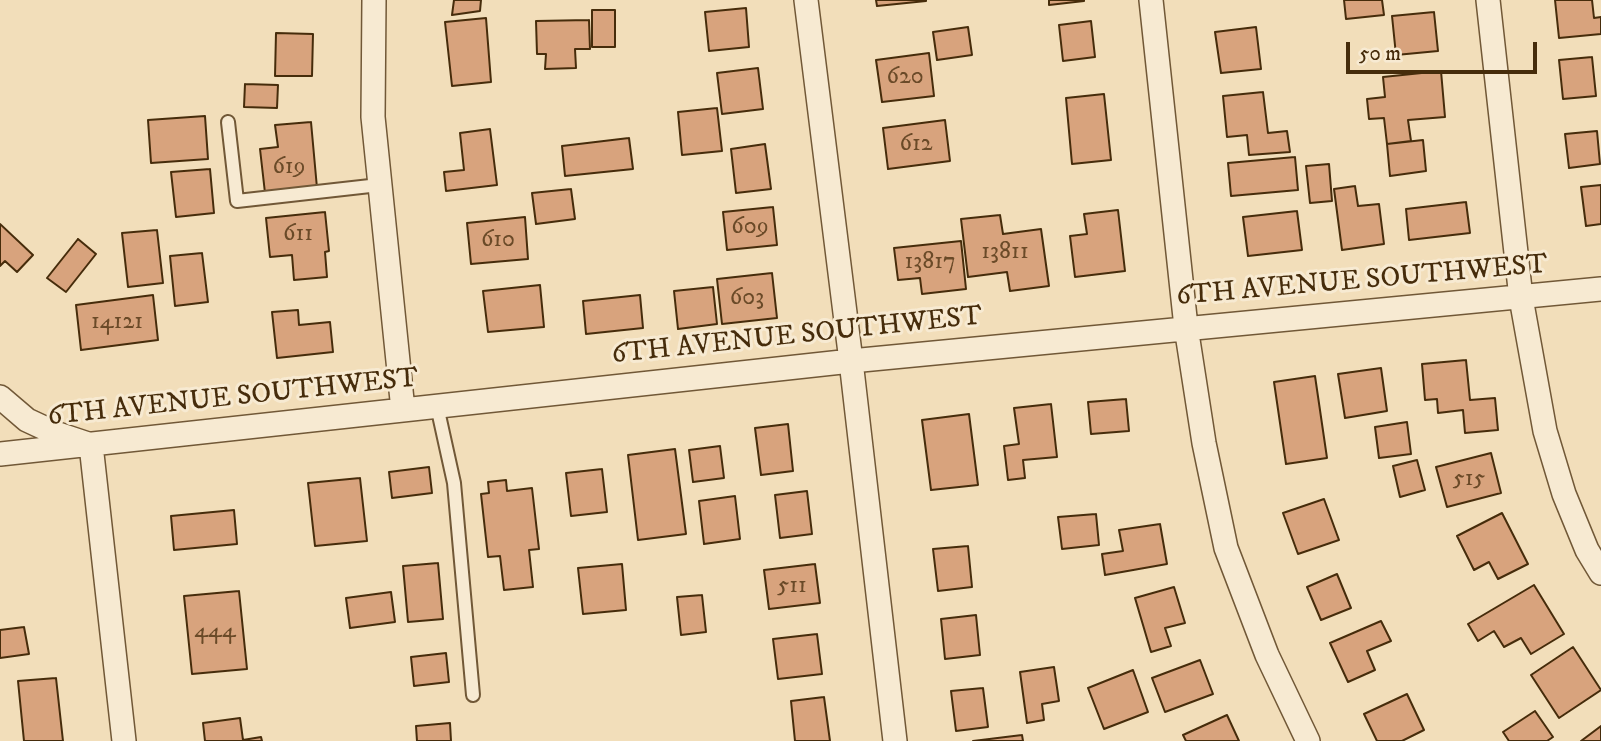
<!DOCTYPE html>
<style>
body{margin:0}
#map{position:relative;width:1601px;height:741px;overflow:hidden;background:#f2deba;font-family:"IM FELL DW Pica",serif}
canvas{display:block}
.scale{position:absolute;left:1346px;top:42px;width:191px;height:32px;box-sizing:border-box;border:4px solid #462c0b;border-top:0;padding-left:9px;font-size:21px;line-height:24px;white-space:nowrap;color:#462c0b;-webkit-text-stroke:5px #f7ead2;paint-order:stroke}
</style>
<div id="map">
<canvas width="1601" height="741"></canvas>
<div class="scale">50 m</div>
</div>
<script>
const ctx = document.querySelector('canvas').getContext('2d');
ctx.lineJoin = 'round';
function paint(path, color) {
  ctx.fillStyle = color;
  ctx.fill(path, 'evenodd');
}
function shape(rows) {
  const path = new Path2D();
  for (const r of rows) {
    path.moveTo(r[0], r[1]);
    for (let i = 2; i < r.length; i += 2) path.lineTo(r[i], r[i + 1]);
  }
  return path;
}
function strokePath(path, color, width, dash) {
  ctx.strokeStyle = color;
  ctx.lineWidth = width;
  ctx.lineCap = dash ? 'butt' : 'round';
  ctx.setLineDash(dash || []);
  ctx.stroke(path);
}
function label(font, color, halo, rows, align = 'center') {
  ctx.font = font + ' "IM FELL DW Pica",serif';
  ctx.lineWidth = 6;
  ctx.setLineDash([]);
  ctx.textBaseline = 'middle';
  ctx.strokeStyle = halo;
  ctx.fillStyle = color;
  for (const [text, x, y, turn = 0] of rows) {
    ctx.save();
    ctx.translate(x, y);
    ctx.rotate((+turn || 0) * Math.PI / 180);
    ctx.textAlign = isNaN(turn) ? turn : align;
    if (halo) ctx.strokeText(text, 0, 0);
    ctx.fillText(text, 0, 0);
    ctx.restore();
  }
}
const building = shape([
 [454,0,481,0,480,11,452,15,454,0],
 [876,0,926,0,926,1,877,6,876,0],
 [1049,0,1084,0,1084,1,1049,5,1049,0],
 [1344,0,1382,0,1384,15,1346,19,1344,0],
 [1555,0,1592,0,1594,18,1601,17,1601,34,1559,38,1555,0],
 [746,8,749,47,709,51,705,12,746,8],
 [592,10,615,10,615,47,592,47,592,10],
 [1434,12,1438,51,1396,55,1392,16,1434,12],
 [486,18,491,82,452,86,445,22,486,18],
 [589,20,590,49,575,49,576,68,545,69,546,54,537,54,536,21,589,20],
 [1091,21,1095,57,1063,61,1059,25,1091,21],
 [968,27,972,55,937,60,933,32,968,27],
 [1256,27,1261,69,1221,73,1215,32,1256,27],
 [276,33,313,34,312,76,275,76,276,33],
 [929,53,934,96,882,102,876,60,929,53],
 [1592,57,1596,96,1563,99,1559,60,1592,57],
 [758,68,763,109,722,114,717,73,758,68],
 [1441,71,1445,117,1408,120,1411,141,1387,144,1384,118,1369,119,1367,99,1385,97,1383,77,1441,71],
 [245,84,278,85,277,108,244,107,245,84],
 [1263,92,1268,133,1287,131,1290,152,1249,155,1247,135,1227,137,1223,96,1263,92],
 [1104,94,1111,160,1072,164,1066,98,1104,94],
 [717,108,722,151,682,155,678,112,717,108],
 [205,116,208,159,151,163,148,120,205,116],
 [945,120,950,161,888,169,883,128,945,120],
 [311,122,317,188,265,193,260,149,278,147,275,125,311,122],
 [490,129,497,185,446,191,444,172,464,170,460,133,490,129],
 [1597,131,1600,164,1569,168,1565,134,1597,131],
 [629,138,633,169,565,176,562,146,629,138],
 [1423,140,1426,171,1390,176,1387,144,1423,140],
 [765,144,771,189,736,193,731,149,765,144],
 [1295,157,1298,190,1231,196,1228,163,1295,157],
 [1329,164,1332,201,1310,203,1306,166,1329,164],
 [210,169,214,213,176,217,171,172,210,169],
 [1601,185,1601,224,1586,226,1581,187,1601,185],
 [1355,186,1358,206,1379,204,1384,244,1342,250,1334,189,1355,186],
 [571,189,575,219,536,224,532,193,571,189],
 [1466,202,1470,233,1409,240,1406,209,1466,202],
 [773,207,777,245,727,250,723,212,773,207],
 [1118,210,1125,271,1075,277,1070,236,1087,234,1084,214,1118,210],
 [1297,211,1302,250,1248,256,1243,217,1297,211],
 [325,212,329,251,325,252,327,277,294,280,292,255,270,257,266,218,325,212],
 [1000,215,1003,234,1041,229,1049,286,1010,291,1007,272,968,277,961,219,1000,215],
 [525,217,528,259,471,264,467,223,525,217],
 [0,224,33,255,17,272,5,261,0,266,0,224],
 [157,230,163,283,128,287,122,233,157,230],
 [78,239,96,254,66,292,47,278,78,239],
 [961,241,966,289,922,294,920,278,898,280,894,248,961,241],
 [202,253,208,302,175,306,170,256,202,253],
 [772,273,777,318,722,324,717,279,772,273],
 [540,285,544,327,488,332,483,291,540,285],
 [713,287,717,324,678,329,674,291,713,287],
 [153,295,158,340,81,350,76,305,153,295],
 [640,295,643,328,586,334,583,301,640,295],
 [298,310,299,325,330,322,333,352,277,358,272,312,298,310],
 [1466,360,1470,400,1495,398,1498,430,1465,433,1463,410,1438,413,1437,399,1425,400,1422,364,1466,360],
 [1381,368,1387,411,1345,418,1338,374,1381,368],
 [1315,376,1327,458,1286,464,1274,382,1315,376],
 [1126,399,1129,431,1091,434,1088,402,1126,399],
 [1051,404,1057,457,1023,460,1025,478,1008,480,1004,446,1019,444,1014,408,1051,404],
 [969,414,978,485,931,490,922,420,969,414],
 [1407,422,1411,454,1379,458,1375,427,1407,422],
 [788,424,793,471,761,475,755,428,788,424],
 [720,446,724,478,693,482,689,450,720,446],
 [675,449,686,534,638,540,628,455,675,449],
 [1491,453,1501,493,1447,507,1436,467,1491,453],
 [1417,460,1425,490,1400,497,1393,466,1417,460],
 [429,467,432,493,392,498,389,472,429,467],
 [602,469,607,512,571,516,566,473,602,469],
 [360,478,367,541,315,546,308,483,360,478],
 [506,480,507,491,532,488,539,549,529,550,533,587,504,590,500,556,488,557,481,494,489,493,488,482,506,480],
 [807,491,812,534,780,538,775,495,807,491],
 [735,496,740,539,704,544,699,501,735,496],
 [1324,499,1339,540,1298,554,1283,513,1324,499],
 [234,510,237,544,174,550,171,516,234,510],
 [1502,513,1528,564,1498,579,1489,562,1474,570,1457,536,1502,513],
 [1096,514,1099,545,1062,549,1058,517,1096,514],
 [1160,524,1167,564,1105,575,1102,554,1123,551,1119,530,1160,524],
 [968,546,972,587,938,591,933,549,968,546],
 [438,563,443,619,408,622,403,566,438,563],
 [622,564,626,610,583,614,578,568,622,564],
 [815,564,820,603,769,609,764,570,815,564],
 [1337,574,1351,608,1321,620,1307,587,1337,574],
 [1534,585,1564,634,1531,654,1521,638,1504,647,1494,631,1478,641,1468,624,1534,585],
 [1174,587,1185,623,1165,628,1171,646,1151,652,1135,598,1174,587],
 [239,591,247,669,192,674,184,596,239,591],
 [391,592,395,622,350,628,346,598,391,592],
 [702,595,706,632,681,635,677,597,702,595],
 [976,615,980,655,945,659,941,619,976,615],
 [1381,621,1391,641,1367,651,1375,670,1348,682,1330,643,1381,621],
 [24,627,29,654,0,658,0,630,24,627],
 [817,634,822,674,778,679,773,639,817,634],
 [1573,647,1601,690,1559,718,1531,675,1573,647],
 [446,653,449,682,414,686,411,657,446,653],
 [1200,660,1213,694,1165,712,1152,678,1200,660],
 [1054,667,1059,701,1042,704,1044,720,1027,723,1020,672,1054,667],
 [1133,670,1148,712,1104,729,1088,688,1133,670],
 [56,678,63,741,24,741,18,681,56,678],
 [983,688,988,727,956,731,951,691,983,688],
 [1407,694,1424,730,1402,741,1377,741,1364,714,1407,694],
 [824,697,830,741,795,741,791,701,824,697],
 [1535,711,1553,737,1547,741,1509,741,1503,732,1535,711],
 [1227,715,1239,741,1186,741,1183,735,1227,715],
 [240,718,243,740,261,737,262,741,205,741,203,723,240,718],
 [450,723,451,741,417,741,416,726,450,723],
 [1601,726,1601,741,1581,741,1601,726],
 [1022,735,1023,741,973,741,1022,735]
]);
paint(building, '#d8a37d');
strokePath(building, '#462c0b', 2);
const lane = shape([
 [228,122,237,201,379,185],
 [437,406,454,483,473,695]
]);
const street = shape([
 [374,0,373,117,403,410],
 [806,0,851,361,895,741],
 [1151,0,1186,327,1204,443,1226,548,1267,655,1308,741],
 [1488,0,1521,298,1545,431,1564,494,1587,550,1601,573],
 [0,397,27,420,55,433,91,445,124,741],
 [0,454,851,361,1601,289]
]);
strokePath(lane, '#715837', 16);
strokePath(street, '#715837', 26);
strokePath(lane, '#f7ead2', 12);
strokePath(street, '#f7ead2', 23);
label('24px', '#6a4a28', null, [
 ["620",905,78],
 ["612",916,145],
 ["619",289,168],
 ["609",750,228],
 ["611",298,235],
 ["610",498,241],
 ["13811",1005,253],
 ["13817",930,263],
 ["603",747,299],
 ["14121",117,323],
 ["515",1469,480],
 ["511",792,587],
 ["444",215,632]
]);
label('28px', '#462c0b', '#f7ead2', [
 ["6TH AVENUE SOUTHWEST",1362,282,-5],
 ["6TH AVENUE SOUTHWEST",797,337,-6],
 ["6TH AVENUE SOUTHWEST",233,399,-6]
]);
</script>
